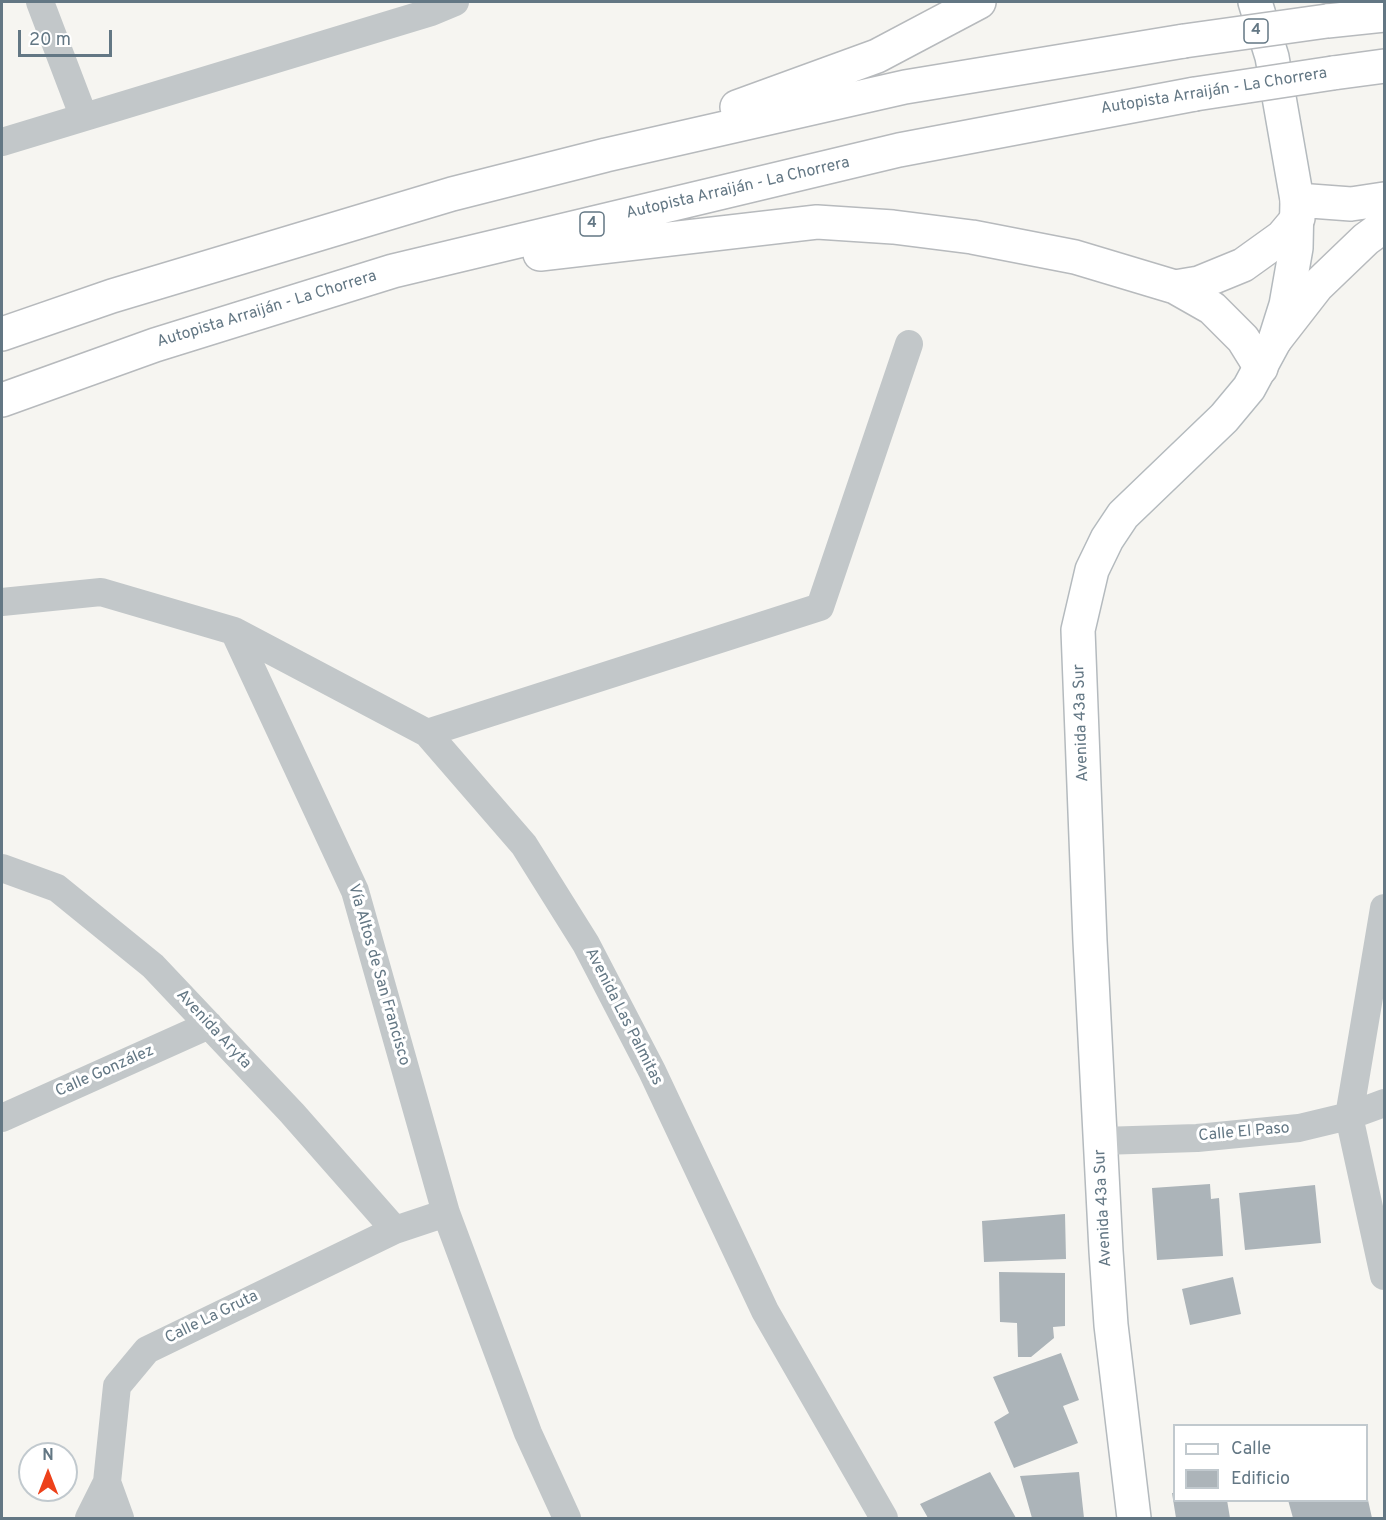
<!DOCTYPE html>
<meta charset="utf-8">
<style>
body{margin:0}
#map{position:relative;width:1386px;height:1520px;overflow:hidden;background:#f6f5f1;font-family:Overpass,sans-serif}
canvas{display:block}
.frame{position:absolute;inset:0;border:3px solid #637784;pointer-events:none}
.legend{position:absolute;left:1173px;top:1424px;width:195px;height:78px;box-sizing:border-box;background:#fff;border:2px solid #c1c9ce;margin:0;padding:8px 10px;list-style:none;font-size:18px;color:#637784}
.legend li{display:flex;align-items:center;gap:12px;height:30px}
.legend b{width:30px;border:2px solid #c1c9ce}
.north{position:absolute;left:18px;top:1442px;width:60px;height:60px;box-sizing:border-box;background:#fff;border:2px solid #c1c9ce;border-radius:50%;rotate:0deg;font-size:16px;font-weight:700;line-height:24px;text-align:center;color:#637784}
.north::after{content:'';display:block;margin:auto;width:21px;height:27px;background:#ed411a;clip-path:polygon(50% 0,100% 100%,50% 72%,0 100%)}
.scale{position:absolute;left:18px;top:30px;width:94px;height:27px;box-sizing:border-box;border:3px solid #637784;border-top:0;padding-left:8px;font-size:18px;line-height:21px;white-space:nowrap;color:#637784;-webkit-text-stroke:4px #fff;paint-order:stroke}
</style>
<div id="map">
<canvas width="1386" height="1520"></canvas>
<div class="frame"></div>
<ul class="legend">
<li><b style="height:8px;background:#fff"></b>Calle</li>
<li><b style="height:16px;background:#acb4b9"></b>Edificio</li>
</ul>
<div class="north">N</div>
<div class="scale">20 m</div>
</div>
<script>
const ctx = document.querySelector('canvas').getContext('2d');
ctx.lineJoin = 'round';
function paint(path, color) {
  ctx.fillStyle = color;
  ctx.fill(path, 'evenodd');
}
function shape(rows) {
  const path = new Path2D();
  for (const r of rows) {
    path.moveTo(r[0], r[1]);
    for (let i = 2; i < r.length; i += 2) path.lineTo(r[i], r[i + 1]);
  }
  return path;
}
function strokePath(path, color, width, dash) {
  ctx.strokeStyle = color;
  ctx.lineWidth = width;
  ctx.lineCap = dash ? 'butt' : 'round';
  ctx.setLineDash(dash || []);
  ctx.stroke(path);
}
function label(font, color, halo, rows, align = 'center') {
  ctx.font = font + ' Overpass,sans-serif';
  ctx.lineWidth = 6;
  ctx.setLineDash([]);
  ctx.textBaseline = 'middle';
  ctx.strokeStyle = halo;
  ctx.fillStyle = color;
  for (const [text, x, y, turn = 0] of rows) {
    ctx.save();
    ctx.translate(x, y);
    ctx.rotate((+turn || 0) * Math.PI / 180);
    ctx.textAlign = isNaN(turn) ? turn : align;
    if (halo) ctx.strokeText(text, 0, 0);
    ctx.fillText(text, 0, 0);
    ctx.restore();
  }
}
paint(shape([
 [1210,1184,1211,1199,1219,1198,1223,1256,1157,1260,1152,1188],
 [1315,1185,1321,1243,1245,1250,1239,1193],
 [1065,1214,1066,1259,984,1262,982,1221],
 [999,1272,1065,1273,1065,1326,1053,1327,1054,1338,1031,1357,1018,1357,1017,1323,1000,1322],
 [1233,1277,1241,1314,1190,1325,1182,1289],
 [1061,1353,1079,1400,1063,1406,1078,1443,1014,1468,994,1422,1009,1413,993,1377],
 [990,1472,1016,1518,928,1518,920,1504],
 [1079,1472,1084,1518,1032,1518,1020,1476],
 [1172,1493,1174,1493,1174,1500,1227,1500,1230,1518,1176,1518],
 [1288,1500,1368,1500,1372,1518,1293,1518]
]), '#acb4b9');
const secondary = shape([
 [1134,1518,1111,1325,1106,1251,1090,941,1078,630,1092,570,1107,539,1123,515,1224,418,1249,388,1275,340,1286,305,1296,248,1297,200,1272,57,1255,2]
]);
const highway = shape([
 [1327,21,1384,15],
 [1333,73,1384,66],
 [737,107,877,56,979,2],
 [1297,200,1351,204,1384,199],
 [540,254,817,222,893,227,972,237,1075,257,1175,287,1212,308,1243,339,1261,368],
 [1175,287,1199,283,1243,265,1282,237,1298,218],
 [2,334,112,296,452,194,606,155,905,87,1184,41],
 [1275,340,1317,286,1366,239,1384,226],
 [2,400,155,345,393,271,899,150,1195,94]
]);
strokePath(secondary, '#b4babe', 36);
strokePath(highway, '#b7babd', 36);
strokePath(shape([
 [40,2,83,115],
 [2,142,431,12,455,2],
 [2,602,101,592,234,631,355,891,446,1213,528,1433,567,1518],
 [234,631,427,733,524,845,586,944,652,1071,765,1311,884,1518],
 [427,733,820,607,909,344],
 [2,868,57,888,153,966,292,1113,395,1230],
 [1384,908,1349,1116,1384,1276],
 [2,1118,209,1025],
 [1101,1141,1197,1138,1299,1128,1349,1116,1384,1103],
 [107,1482,120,1518],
 [89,1518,107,1482,117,1386,147,1350,395,1230,446,1213]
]), '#c2c7c9', 28);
strokePath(secondary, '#fff', 33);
strokePath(highway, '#fff', 33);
const highwayBridge = shape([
 [1184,41,1327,21],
 [1195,94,1333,73]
]);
strokePath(highwayBridge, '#b7babd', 36, []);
strokePath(highwayBridge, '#fff', 33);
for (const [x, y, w] of [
 [1256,31,24],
 [592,224,24]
]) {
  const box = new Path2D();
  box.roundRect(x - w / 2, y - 12, w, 24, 4.5);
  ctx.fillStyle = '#fff';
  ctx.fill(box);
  strokePath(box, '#637784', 1.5);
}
label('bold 15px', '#637784', null, [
 ["4",1256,31],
 ["4",592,224]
]);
label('16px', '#637784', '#fff', [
 ["Autopista Arraiján - La Chorrera",1214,92,-9],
 ["Autopista Arraiján - La Chorrera",738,189,-13],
 ["Autopista Arraiján - La Chorrera",267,310,-17],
 ["Avenida 43a Sur",1082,723,-92],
 ["Vía Altos de San Francisco",378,975,74],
 ["Avenida Las Palmitas",623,1017,63],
 ["Avenida Aryta",213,1030,47],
 ["Calle González",105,1072,-24],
 ["Calle El Paso",1244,1133,-5],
 ["Avenida 43a Sur",1104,1208,-93],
 ["Calle La Gruta",212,1318,-26]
]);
</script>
